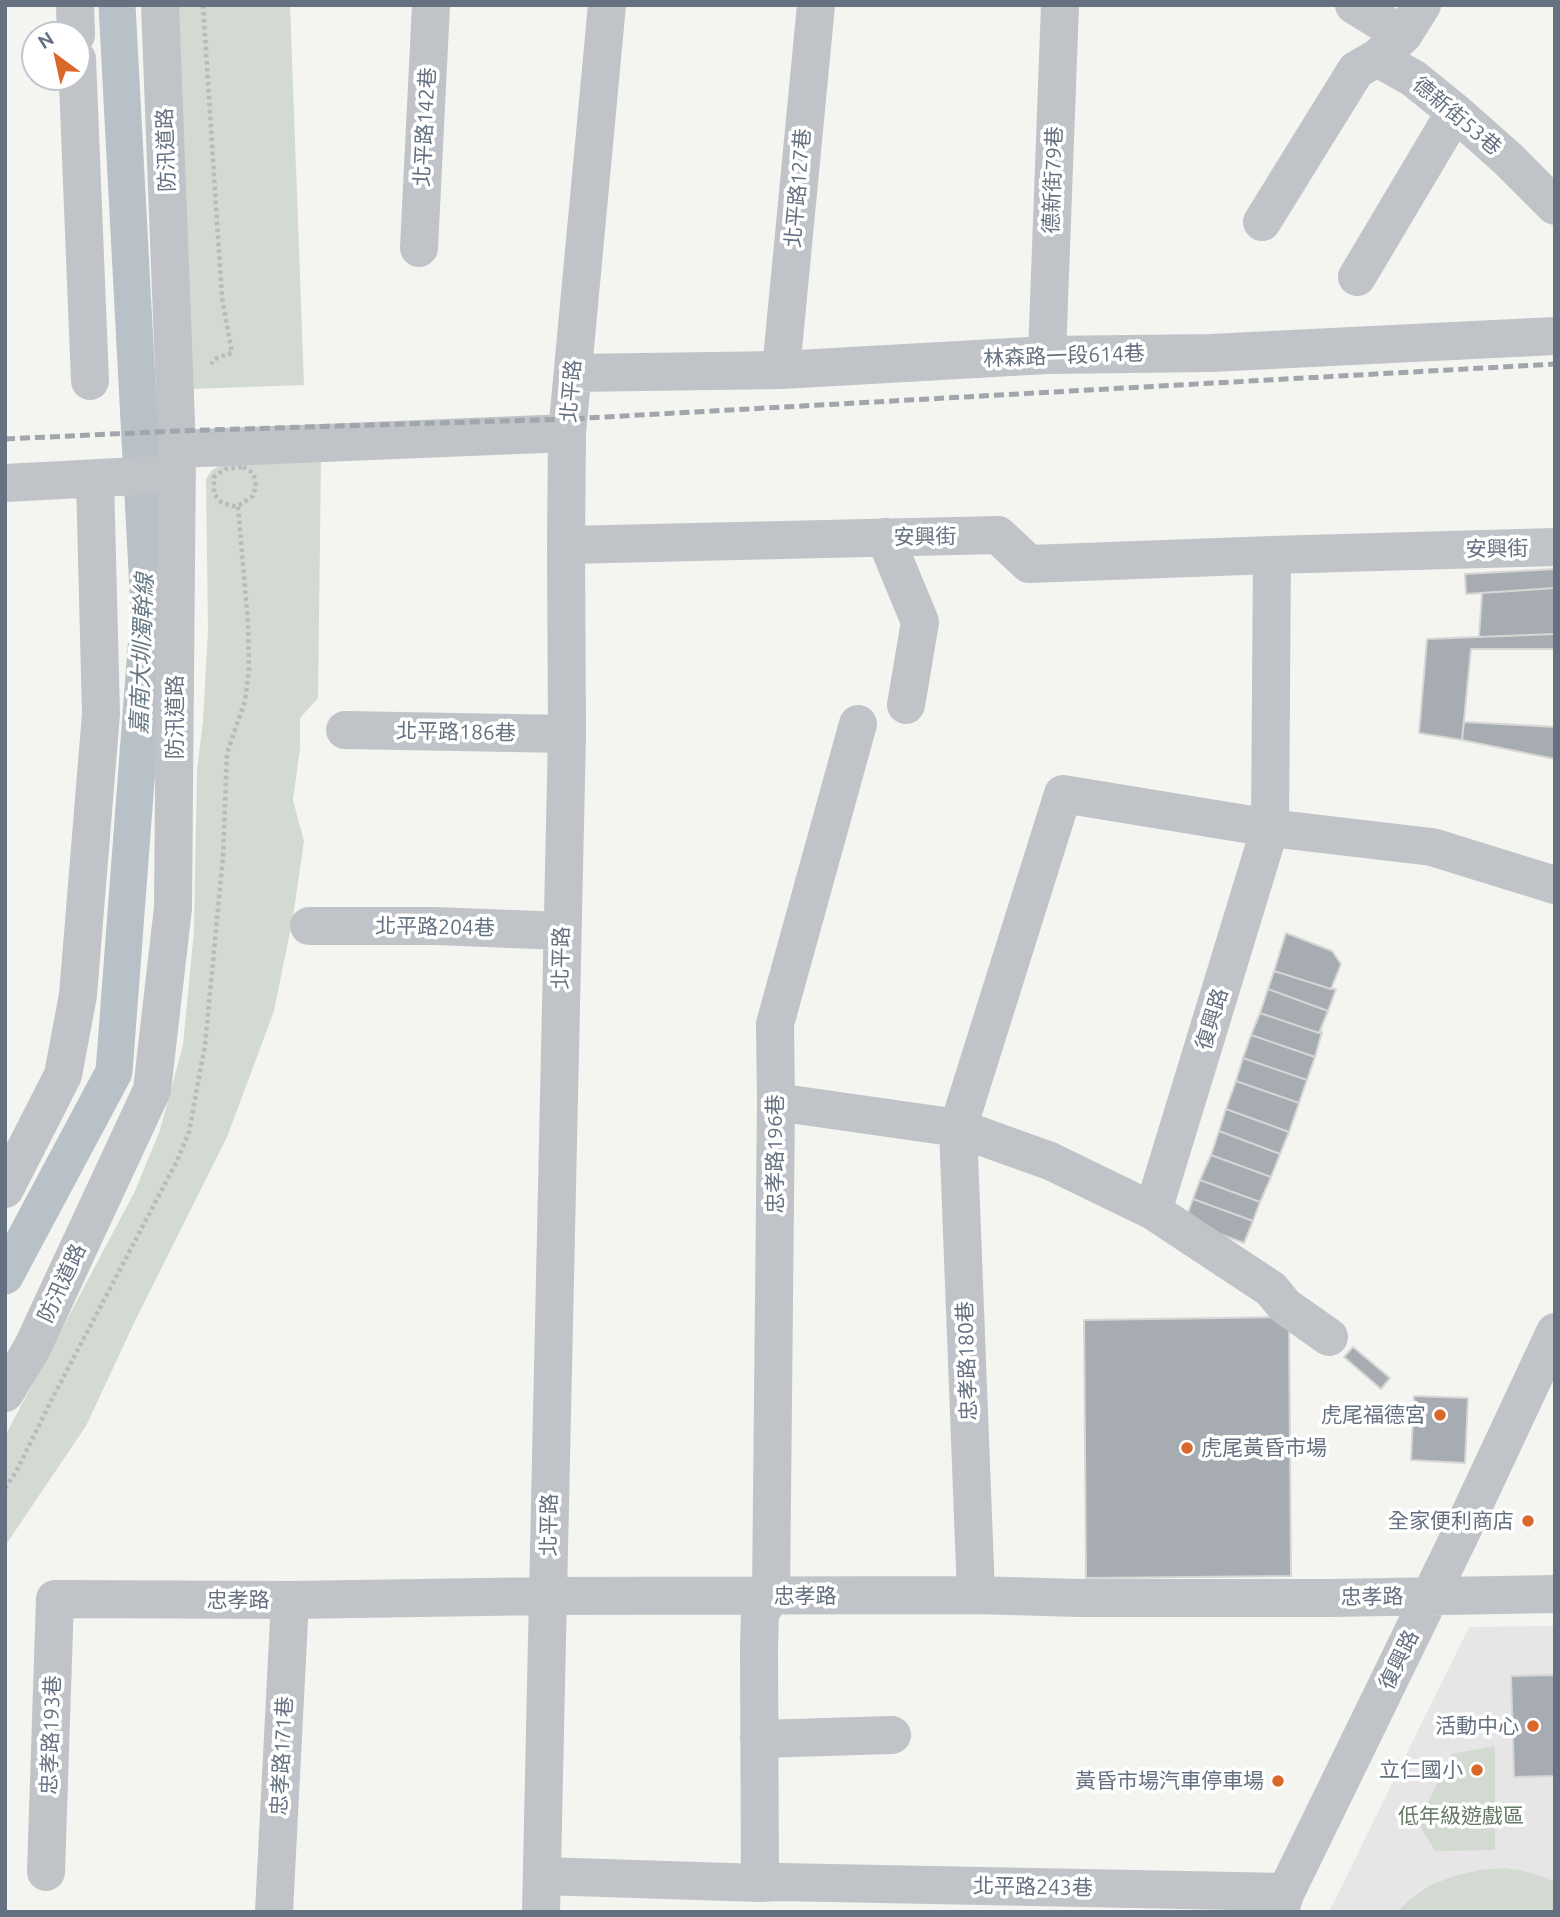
<!DOCTYPE html>
<meta charset="utf-8">
<style>
body{margin:0}
#map{position:relative;width:1560px;height:1917px;overflow:hidden;background:#f4f5f1;font-family:Ubuntu,sans-serif}
canvas{display:block}
.frame{position:absolute;inset:0;border:7px solid #657181;pointer-events:none}
.north{position:absolute;left:21px;top:21px;width:70px;height:70px;box-sizing:border-box;background:#fff;border:2px solid #c1c6cd;border-radius:50%;rotate:327deg;font-size:19px;font-weight:700;line-height:28px;text-align:center;color:#657181}
.north::after{content:'';display:block;margin:auto;width:24px;height:32px;background:#db682b;clip-path:polygon(50% 0,100% 100%,50% 72%,0 100%)}
</style>
<div id="map">
<canvas width="1560" height="1917"></canvas>
<div class="frame"></div>
<div class="north">N</div>
</div>
<script>
const ctx = document.querySelector('canvas').getContext('2d');
ctx.lineJoin = 'round';
function paint(path, color) {
  ctx.fillStyle = color;
  ctx.fill(path, 'evenodd');
}
function shape(rows) {
  const path = new Path2D();
  for (const r of rows) {
    path.moveTo(r[0], r[1]);
    for (let i = 2; i < r.length; i += 2) path.lineTo(r[i], r[i + 1]);
  }
  return path;
}
function strokePath(path, color, width, dash) {
  ctx.strokeStyle = color;
  ctx.lineWidth = width;
  ctx.lineCap = dash ? 'butt' : 'round';
  ctx.setLineDash(dash || []);
  ctx.stroke(path);
}
function label(font, color, halo, rows, align = 'center') {
  ctx.font = font + ' Ubuntu,"Noto Sans TC",sans-serif';
  ctx.lineWidth = 7;
  ctx.setLineDash([]);
  ctx.textBaseline = 'middle';
  ctx.strokeStyle = halo;
  ctx.fillStyle = color;
  for (const [text, x, y, turn = 0] of rows) {
    ctx.save();
    ctx.translate(x, y);
    ctx.rotate((+turn || 0) * Math.PI / 180);
    ctx.textAlign = isNaN(turn) ? turn : align;
    if (halo) ctx.strokeText(text, 0, 0);
    ctx.fillText(text, 0, 0);
    ctx.restore();
  }
}
paint(shape([
 [1555,1626,1555,1912,1329,1912,1469,1627]
]), '#e5e6e5');
paint(shape([
 [178,5,290,5,304,385,189,389],
 [321,457,318,698,300,718,300,748,293,800,304,841,293,917,274,1011,227,1137,136,1319,86,1426,5,1546,5,1436,135,1191,160,1130,183,1045,194,931,197,770,203,721,208,631,206,479,212,470,224,463],
 [1495,1746,1495,1850,1435,1851,1418,1823,1452,1754],
 [1505,1868,1524,1871,1544,1877,1555,1883,1555,1912,1398,1912,1408,1901,1429,1886,1454,1876,1480,1870]
]), '#d3dad1');
strokePath(shape([
 [5,1276,114,1072,149,609,117,5]
]), '#b8c1c7', 37);
const building = shape([
 [1555,569,1555,588,1466,594,1465,574,1555,569],
 [1555,588,1555,634,1479,637,1482,593,1555,588],
 [1554,634,1554,649,1471,649,1462,740,1419,733,1427,639,1554,634],
 [1464,722,1555,727,1555,759,1462,740,1464,722],
 [1286,933,1332,951,1341,964,1331,989,1274,971,1286,933],
 [1274,971,1331,989,1336,989,1328,1011,1268,989,1274,971],
 [1268,989,1328,1011,1319,1033,1260,1013,1268,989],
 [1260,1013,1319,1033,1322,1032,1315,1057,1251,1035,1260,1013],
 [1251,1035,1315,1057,1307,1080,1243,1058,1251,1035],
 [1243,1058,1307,1080,1299,1103,1236,1081,1243,1058],
 [1236,1081,1299,1103,1289,1132,1226,1109,1236,1081],
 [1226,1109,1289,1132,1280,1154,1219,1131,1226,1109],
 [1219,1131,1280,1154,1271,1177,1211,1155,1219,1131],
 [1211,1155,1271,1177,1260,1202,1200,1180,1211,1155],
 [1200,1180,1260,1202,1253,1221,1193,1199,1200,1180],
 [1193,1199,1253,1221,1244,1243,1185,1221,1193,1199],
 [1289,1317,1291,1576,1086,1578,1084,1320,1289,1317],
 [1353,1347,1390,1378,1381,1389,1344,1357,1353,1347],
 [1414,1396,1468,1398,1465,1463,1411,1460,1414,1396],
 [1555,1675,1555,1776,1514,1777,1511,1676,1555,1675]
]);
paint(building, '#a7acb3');
strokePath(building, '#d6d6d4', 2);
strokePath(shape([
 [203,5,222,298,232,353,217,358,211,364],
 [243,467,253,473,255,479,256,486,253,496,238,506,233,506,222,503,214,494,214,477,225,469,243,467],
 [5,1488,16,1472,53,1397,177,1161,189,1132,205,1045,223,857,227,753,245,701,249,669,248,623,238,506]
]), '#b8babd', 4.5, [3.5, 3.5]);
strokePath(shape([
 [75,5,76,35],
 [1354,5,1403,35],
 [1422,5,1403,35,1377,58,1413,78,1455,112,1508,159,1555,206],
 [77,59,90,381],
 [1262,222,1356,70,1377,58],
 [419,248,431,5],
 [1357,277,1455,112],
 [1047,355,1060,5],
 [781,370,816,5],
 [573,373,781,370,1047,355,1210,353,1555,336],
 [177,449,567,433],
 [5,483,176,474],
 [885,537,920,622,906,705],
 [566,545,998,535,1029,564,1272,555,1555,547],
 [345,730,567,734],
 [309,926,435,926,562,931],
 [776,1102,958,1128,1050,1161,1153,1211,1271,1289,1285,1306,1329,1337],
 [5,1189,63,1075,78,995,101,714,95,479],
 [1153,1211,1270,828,1272,555],
 [5,1393,32,1348,152,1090,173,908,177,449,160,5],
 [976,1595,958,1128,1063,794,1270,828,1432,847,1555,885],
 [759,1739,892,1735],
 [46,1872,55,1599,290,1600,548,1596,976,1595,1078,1598,1331,1598,1555,1594],
 [542,1876,760,1883,779,1882,1286,1892],
 [760,1883,759,1647,760,1613,771,1596,776,1102,775,1024,858,724],
 [274,1912,290,1600],
 [541,1912,567,734,566,545,567,433,607,5],
 [1279,1912,1286,1892,1461,1533,1555,1332]
]), '#c0c3c7', 38);
strokePath(shape([
 [5,439,176,431,569,419,1555,364]
]), '#a1a6ac', 5, [10, 5]);
for (const [x, y, r, color] of [
 [1440,1415,7,"#db682b"],
 [1187,1448,7,"#db682b"],
 [1528,1521,7,"#db682b"],
 [1533,1726,7,"#db682b"],
 [1477,1770,7,"#db682b"],
 [1278,1781,7,"#db682b"]
]) {
  const dot = new Path2D();
  dot.arc(x, y, r, 0, 2 * Math.PI);
  ctx.fillStyle = color;
  ctx.fill(dot);
  strokePath(dot, '#fff', 2.5);
}
label('21px', '#657181', '#fff', [
 ["德新街53巷",1457,116,40],
 ["北平路142巷",425,127,-87],
 ["防汛道路",166,150,-92],
 ["德新街79巷",1053,180,-88],
 ["北平路127巷",798,188,-85],
 ["林森路一段614巷",1064,356,-2],
 ["北平路",571,391,-85],
 ["安興街",925,537,-1],
 ["安興街",1497,549,-1],
 ["防汛道路",175,717,-90],
 ["北平路186巷",456,732,1],
 ["北平路204巷",435,927,1],
 ["北平路",561,958,-89],
 ["復興路",1212,1019,-73],
 ["忠孝路196巷",775,1154,-90],
 ["防汛道路",62,1283,-65],
 ["忠孝路180巷",967,1361,-92],
 ["北平路",549,1525,-89],
 ["忠孝路",805,1596],
 ["忠孝路",1372,1597,-1],
 ["忠孝路",238,1600],
 ["復興路",1399,1660,-64],
 ["忠孝路193巷",51,1735,-88],
 ["忠孝路171巷",282,1756,-87],
 ["北平路243巷",1033,1887,1]
]);
label('21px', '#657181', '#fff', [
 ["虎尾福德宮",1426,1415],
 ["虎尾黃昏市場",1201,1448,"left"],
 ["全家便利商店",1514,1521],
 ["活動中心",1519,1726],
 ["立仁國小",1463,1770],
 ["黃昏市場汽車停車場",1264,1781]
], 'right');
label('21px', '#657864', '#fff', [
 ["低年級遊戲區",1461,1816]
]);
label('italic 23px', '#667985', '#fff', [
 ["嘉南大圳濁幹線",142,654,-88]
]);
</script>
